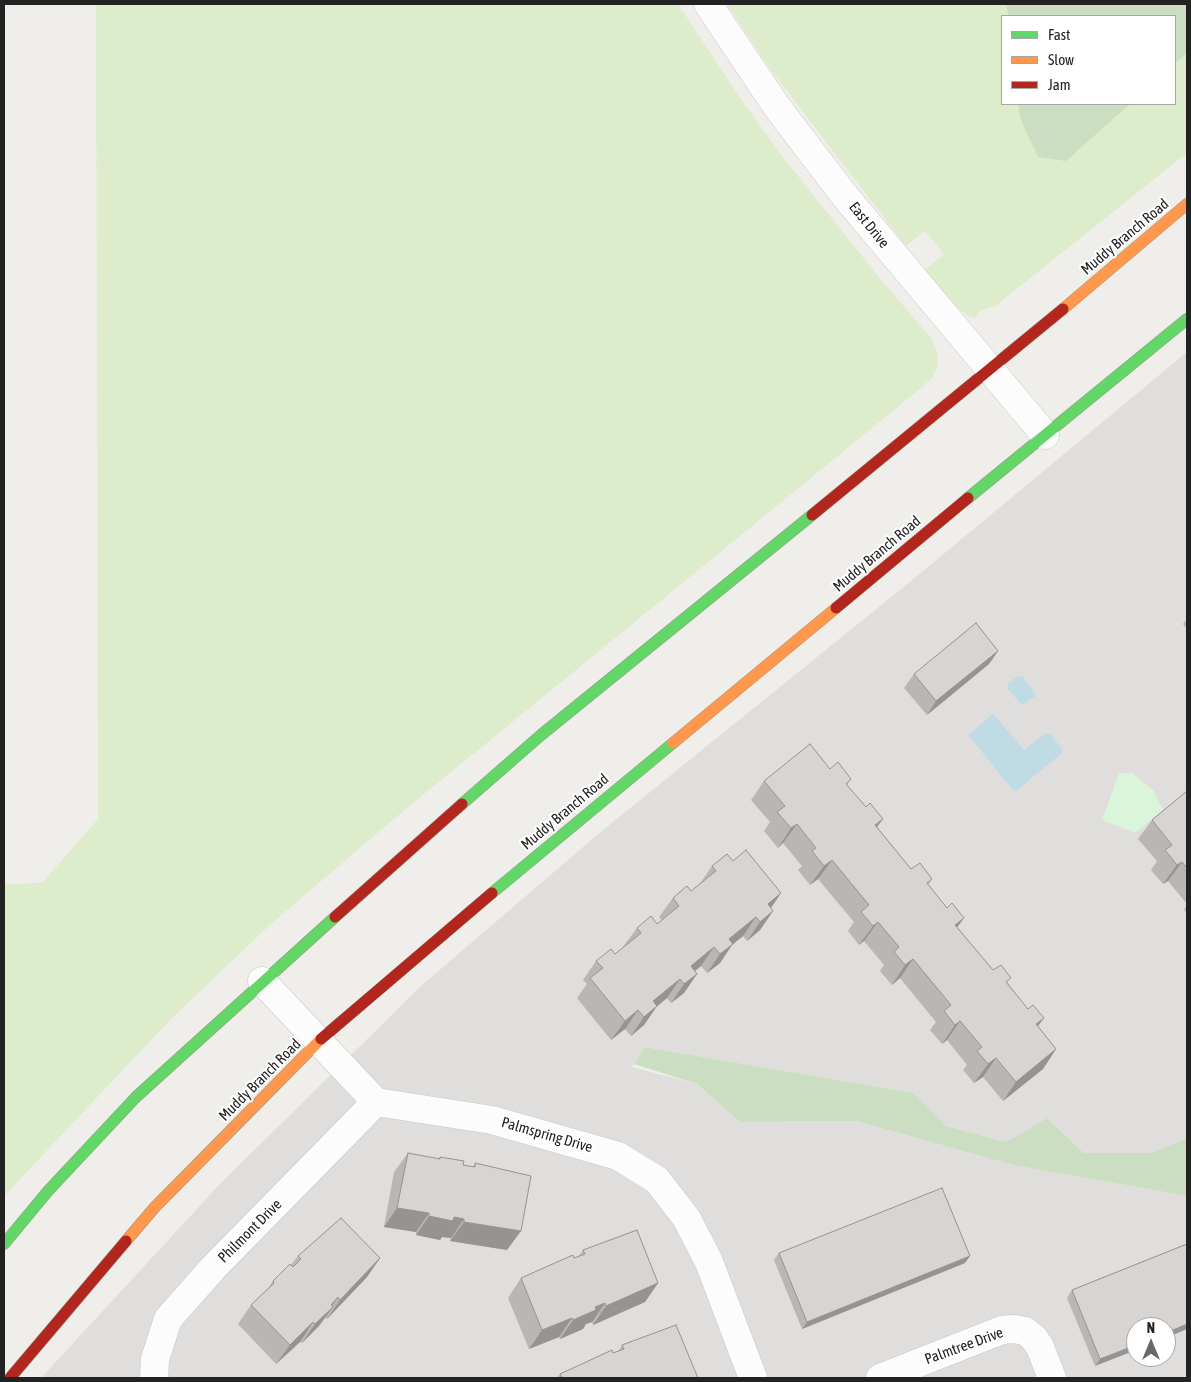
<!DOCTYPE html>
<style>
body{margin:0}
#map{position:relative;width:1191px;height:1382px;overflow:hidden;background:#f0eeeb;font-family:"Asap Condensed",sans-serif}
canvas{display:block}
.frame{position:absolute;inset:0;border:5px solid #222;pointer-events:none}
.legend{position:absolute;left:1001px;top:15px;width:175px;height:90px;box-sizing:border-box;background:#fff;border:1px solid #a7a7a7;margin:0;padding:6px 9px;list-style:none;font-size:15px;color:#222}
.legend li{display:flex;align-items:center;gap:10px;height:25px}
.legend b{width:25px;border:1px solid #a7a7a7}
.north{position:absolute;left:1126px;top:1317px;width:50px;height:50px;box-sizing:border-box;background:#fff;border:1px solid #a7a7a7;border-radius:50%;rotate:0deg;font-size:14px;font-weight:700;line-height:20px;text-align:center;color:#222}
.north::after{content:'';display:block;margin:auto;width:18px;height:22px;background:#6a6968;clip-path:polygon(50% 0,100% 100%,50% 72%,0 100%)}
</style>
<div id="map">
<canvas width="1191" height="1382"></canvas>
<div class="frame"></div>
<ul class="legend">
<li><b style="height:6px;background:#63d668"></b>Fast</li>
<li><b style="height:6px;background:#ff974d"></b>Slow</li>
<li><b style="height:6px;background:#b3261e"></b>Jam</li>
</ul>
<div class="north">N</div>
</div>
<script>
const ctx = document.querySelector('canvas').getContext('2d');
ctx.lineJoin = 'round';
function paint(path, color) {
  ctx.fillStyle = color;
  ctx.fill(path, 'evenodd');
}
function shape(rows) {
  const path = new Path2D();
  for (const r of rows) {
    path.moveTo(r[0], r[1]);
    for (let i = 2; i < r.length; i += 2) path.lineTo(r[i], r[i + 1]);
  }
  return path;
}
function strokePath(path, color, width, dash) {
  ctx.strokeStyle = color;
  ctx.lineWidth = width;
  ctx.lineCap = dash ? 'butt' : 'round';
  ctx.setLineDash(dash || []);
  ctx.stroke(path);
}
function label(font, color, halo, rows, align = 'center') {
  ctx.font = font + ' "Asap Condensed",sans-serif';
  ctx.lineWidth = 4;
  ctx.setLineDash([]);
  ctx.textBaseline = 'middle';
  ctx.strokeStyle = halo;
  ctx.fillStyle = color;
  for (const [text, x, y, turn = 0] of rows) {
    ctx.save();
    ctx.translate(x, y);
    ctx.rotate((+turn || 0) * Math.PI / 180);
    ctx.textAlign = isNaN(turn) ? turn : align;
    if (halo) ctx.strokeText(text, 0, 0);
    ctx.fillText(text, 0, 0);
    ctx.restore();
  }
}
paint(shape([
 [1187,352,1187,1138,1152,1153,1084,1153,1047,1118,1006,1142,946,1126,913,1093,645,1047,632,1067,697,1084,740,1122,856,1121,1013,1165,1187,1196,1187,1378,41,1378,219,1185,422,985,603,830,911,581],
 [1136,1327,1166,1327,1166,1357,1136,1357]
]), '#dfdedc');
paint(shape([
 [96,4,678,4,743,102,785,160,877,275,931,338,937,351,938,364,933,377,921,388,401,813,272,923,172,1018,4,1196,4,884,42,883,98,819],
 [727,4,1006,4,1008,16,1002,16,1002,104,1018,104,1020,118,1065,161,1130,104,1175,104,1175,64,1187,53,1187,153,994,307,981,310,975,318,968,316,943,295,925,270,944,254,925,231,906,246,773,73]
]), '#ddeccb');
paint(shape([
 [1006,4,1187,4,1187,53,1175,64,1175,16,1008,16],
 [1018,104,1130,104,1066,161,1038,157,1020,118],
 [645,1047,913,1093,946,1126,1006,1142,1047,1118,1084,1153,1152,1153,1187,1138,1187,1196,1013,1165,856,1121,740,1122,697,1084,634,1064]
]), '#cbdec1');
paint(shape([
 [1119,773,1132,773,1154,791,1163,810,1135,833,1102,820]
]), '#daf5da');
paint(shape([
 [1018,676,1023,677,1035,693,1034,697,1022,705,1007,688,1008,684],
 [993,714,1024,750,1046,733,1050,734,1062,749,1062,753,1016,791,1013,790,968,735]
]), '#bfdbe3');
const street = shape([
 [708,4,777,107,844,195,1045,435],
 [262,981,376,1102,492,1120,618,1156,657,1180,687,1219,709,1262,753,1378],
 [154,1378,155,1359,168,1319,214,1267,376,1102],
 [880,1378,1002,1330,1014,1329,1025,1331,1034,1338,1040,1347,1052,1378]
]);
const fast = shape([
 [968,498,1187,319],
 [462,804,541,735,812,515],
 [492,893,673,743],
 [4,1244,48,1191,136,1097,335,917]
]);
const slow = shape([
 [1063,309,1187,204],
 [673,743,836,608],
 [126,1241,155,1207,321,1039]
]);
const jam = shape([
 [812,515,1063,309],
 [836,608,968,498],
 [335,917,462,804],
 [321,1039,492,893],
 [10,1378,126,1241]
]);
strokePath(street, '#c9c8c7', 29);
strokePath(fast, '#999a82', 12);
strokePath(slow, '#999a82', 12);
strokePath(jam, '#999a82', 12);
strokePath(street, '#fdfcfc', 28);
strokePath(fast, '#63d668', 11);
strokePath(slow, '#ff974d', 11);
strokePath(jam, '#b3261e', 11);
paint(shape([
 [1187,619,1187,629,1183,624],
 [998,651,989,664,927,715,904,688,914,674],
 [830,769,851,779,847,785,877,827,911,869,932,879,928,885,947,908,964,918,957,927,993,970,1008,983,1038,1026,1056,1049,1043,1069,1003,1101,983,1077,974,1083,963,1070,967,1065,947,1040,942,1044,930,1030,936,1022,900,978,892,985,880,971,884,965,864,941,859,945,848,931,854,922,818,879,810,885,798,870,802,866,783,843,778,848,764,831,770,822,751,800,764,781],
 [1187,791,1187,904,1168,881,1163,884,1151,870,1157,861,1138,839,1152,820],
 [733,861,781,893,771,908,773,911,760,930,747,941,743,936,732,945,720,963,707,973,701,966,695,971,697,974,684,993,671,1003,667,998,657,1006,644,1025,631,1036,625,1029,611,1040,577,998,587,984,583,980,596,961,615,954,623,947,637,928,657,924,662,920,659,917,673,898,691,891,699,885,712,866],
 [1187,905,1187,913,1184,910],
 [408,1153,439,1159,440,1157,463,1165,473,1167,475,1163,507,1250,450,1241,451,1238,442,1237,440,1240,416,1235,416,1232,384,1227,394,1172],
 [1187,1244,1095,1366,1067,1298,1072,1290],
 [583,1250,658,1283,645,1302,593,1325,592,1322,586,1324,583,1329,560,1339,559,1337,529,1349,508,1298,521,1278,579,1256],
 [779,1253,965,1263,802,1329,774,1260],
 [298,1256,380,1258,367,1277,327,1319,325,1317,319,1326,302,1343,300,1342,276,1364,238,1324,251,1305,267,1290,273,1281,291,1265],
 [622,1345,698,1378,557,1378,560,1374,618,1352]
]), '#b9b6b5');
paint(shape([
 [998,651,989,664,927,715,936,701],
 [883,819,869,838,875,825],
 [797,824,783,843,778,848,791,828],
 [832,860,818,879,810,885,824,866],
 [1182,862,1168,881,1163,884,1177,865],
 [781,893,768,912,768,904],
 [773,911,760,930,747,941,760,922],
 [756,917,743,936,732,945,720,963,707,973,720,954,729,939],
 [964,918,950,937,955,925],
 [878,922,864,941,859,945,873,926],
 [714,947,701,966,682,981,691,966],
 [913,959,900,978,892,985,905,965],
 [697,974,684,993,671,1003,684,984],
 [680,979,667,998,644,1017,653,1001],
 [657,1006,644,1025,631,1036,644,1017],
 [638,1010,625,1029,611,1040,625,1021],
 [1044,1018,1030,1037,1036,1024],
 [960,1021,947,1040,942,1044,955,1025],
 [1056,1049,1043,1069,1003,1101,1016,1082],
 [996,1058,983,1077,974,1083,988,1064],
 [397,1208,429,1213,416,1232,384,1227],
 [429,1216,454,1217,464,1219,451,1238,442,1237,440,1240,416,1235],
 [464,1222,521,1231,507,1250,450,1241],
 [970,1256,965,1263,802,1329,807,1322],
 [380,1258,367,1277,327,1319,340,1300],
 [658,1283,645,1302,593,1325,606,1306],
 [338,1297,328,1311,333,1307,319,1326,302,1343,315,1324,331,1305],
 [605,1303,592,1322,586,1324,583,1329,560,1339,573,1320,595,1307],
 [572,1318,559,1337,529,1349,542,1330],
 [313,1322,300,1342,276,1364,290,1345],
 [1187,1324,1187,1329,1166,1338,1166,1333],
 [1136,1345,1136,1350,1095,1366,1100,1359]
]), '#969493');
const building = shape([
 [976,623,998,651,936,701,914,674,976,623],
 [810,744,830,769,838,762,851,779,846,784,866,807,870,803,883,819,875,825,911,869,920,863,932,879,927,883,947,908,952,903,964,918,955,925,993,970,1001,965,1011,978,1006,982,1028,1009,1033,1005,1044,1018,1036,1024,1056,1049,1016,1082,996,1058,988,1064,977,1051,982,1047,960,1021,955,1025,944,1011,951,1005,913,959,905,965,894,952,899,947,878,922,873,926,861,912,869,905,832,860,824,866,812,851,816,848,797,824,791,828,777,812,785,806,764,781,810,744],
 [1187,791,1187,868,1182,862,1177,865,1165,850,1172,845,1152,820,1187,791],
 [746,850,781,893,768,904,773,911,760,922,756,917,729,939,733,944,720,954,714,947,691,966,697,974,684,984,680,979,653,1001,657,1006,644,1017,638,1010,625,1021,590,978,603,968,596,961,611,949,615,954,641,933,637,928,651,916,657,924,679,906,673,898,687,886,691,891,716,871,712,866,727,854,733,861,746,850],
 [408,1153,440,1159,440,1157,464,1161,463,1165,475,1167,475,1163,531,1176,521,1231,464,1222,464,1219,454,1217,453,1221,429,1216,429,1213,397,1208,408,1153],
 [942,1188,970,1256,807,1322,779,1253,942,1188],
 [341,1218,380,1258,340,1300,338,1297,331,1305,333,1307,315,1324,313,1322,290,1345,251,1305,274,1283,273,1281,290,1264,293,1267,301,1259,298,1256,341,1218],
 [637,1230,658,1283,606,1306,605,1303,595,1307,596,1310,573,1320,572,1318,542,1330,521,1278,573,1255,574,1258,585,1254,583,1250,637,1230],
 [1187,1244,1187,1324,1166,1333,1166,1327,1136,1327,1136,1345,1100,1359,1072,1290,1187,1244],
 [676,1325,698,1378,562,1378,560,1374,612,1350,613,1353,624,1349,622,1345,676,1325]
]);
paint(building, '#d7d4d2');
strokePath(building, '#969493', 1);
label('15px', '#222', '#fff', [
 ["East Drive",869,225,51],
 ["Muddy Branch Road",1125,237,-40],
 ["Muddy Branch Road",877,554,-40],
 ["Muddy Branch Road",565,812,-40],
 ["Muddy Branch Road",260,1080,-45],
 ["Palmspring Drive",547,1135,16],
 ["Philmont Drive",250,1231,-45],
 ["Palmtree Drive",964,1346,-20]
]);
</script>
